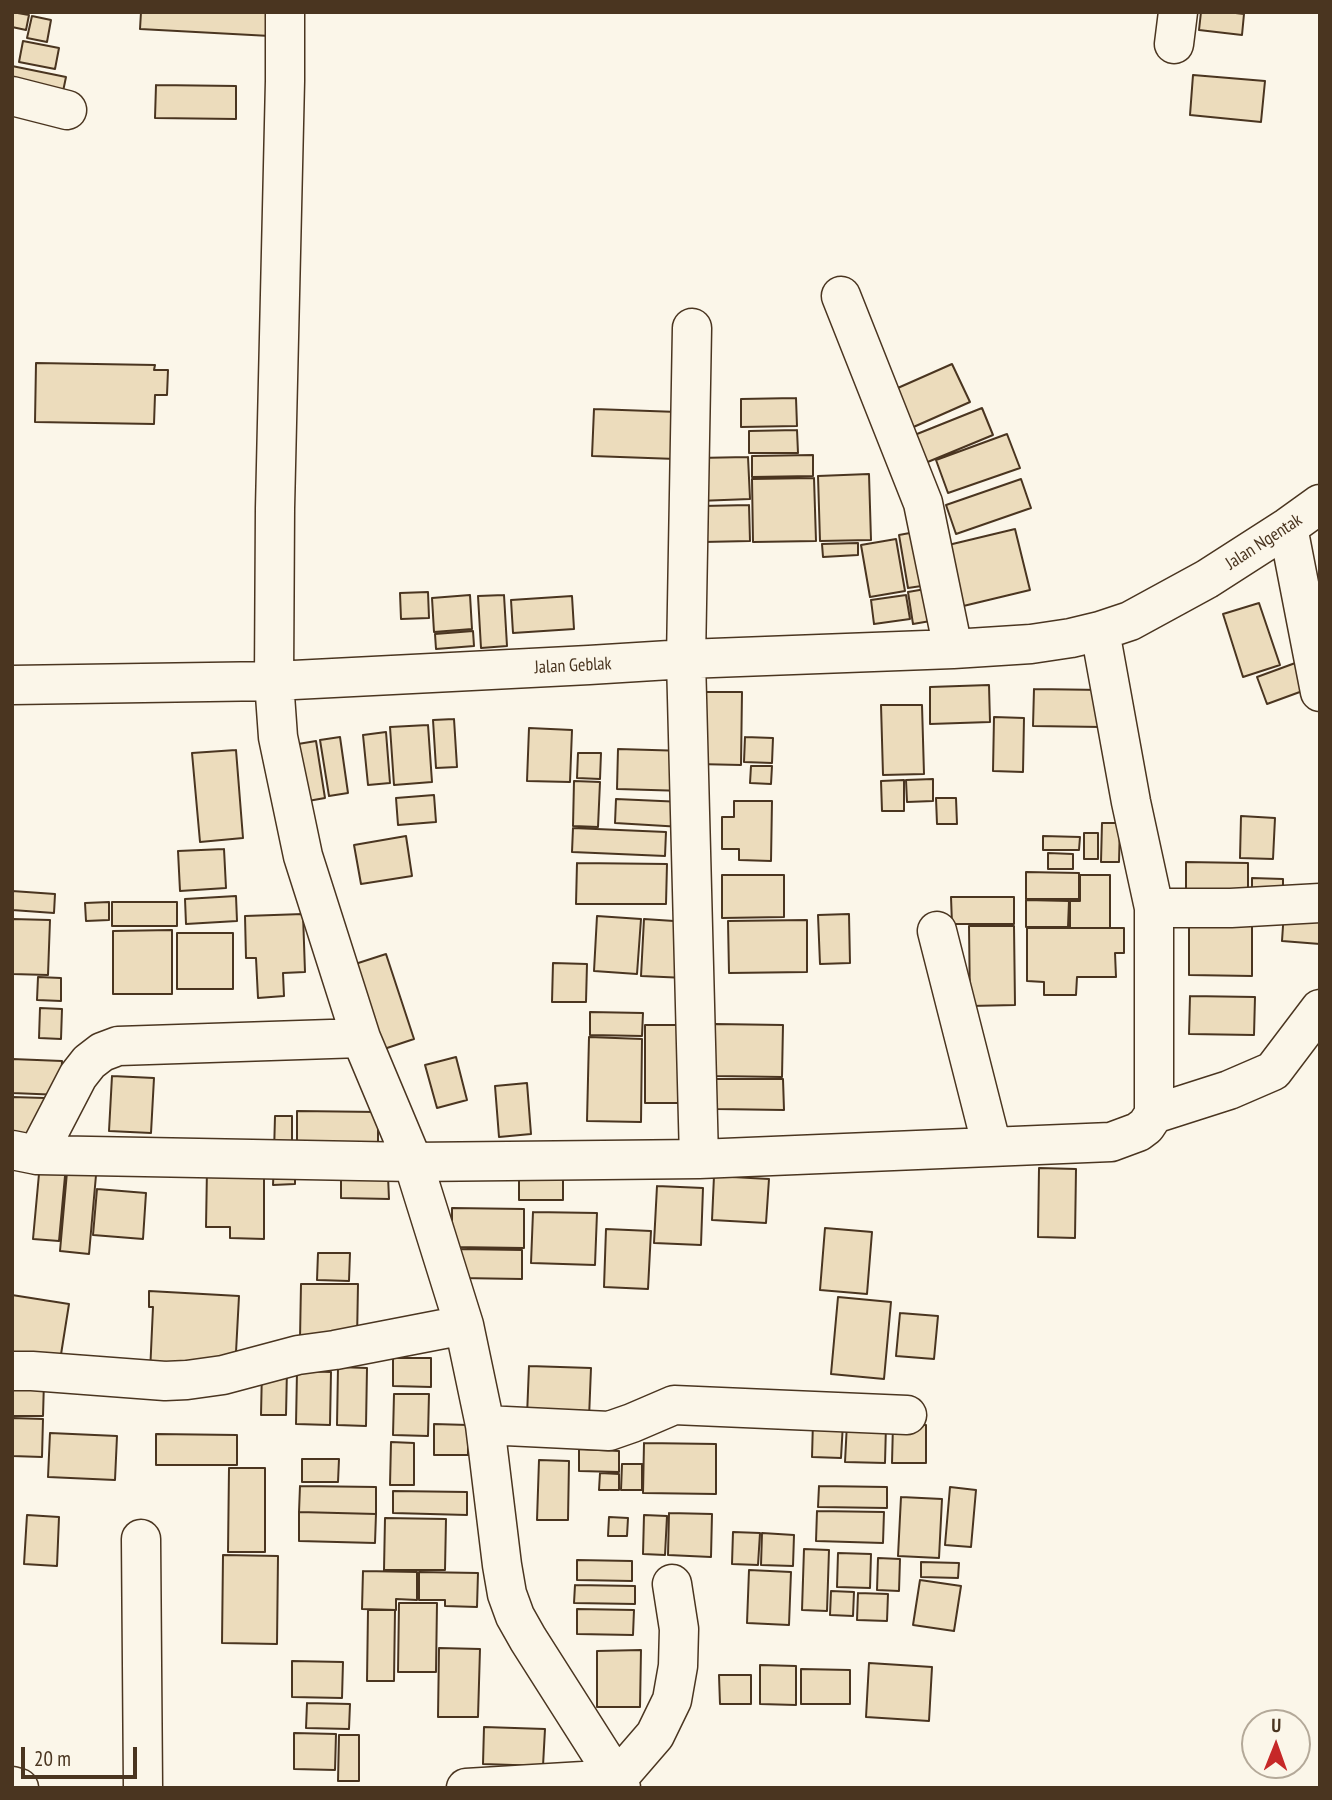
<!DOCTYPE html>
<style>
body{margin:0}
#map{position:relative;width:1332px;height:1800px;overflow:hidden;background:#fbf6e9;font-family:"PT Sans Narrow",sans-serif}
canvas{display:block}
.frame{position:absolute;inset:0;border:14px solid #4a3520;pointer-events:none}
.north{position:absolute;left:1241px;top:1709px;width:70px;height:70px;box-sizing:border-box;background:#fbf6e9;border:2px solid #b4a999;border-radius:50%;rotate:1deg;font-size:19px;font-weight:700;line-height:28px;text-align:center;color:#4a3520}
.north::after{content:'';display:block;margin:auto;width:24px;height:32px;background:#c62828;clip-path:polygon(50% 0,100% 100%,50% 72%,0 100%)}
.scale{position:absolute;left:21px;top:1747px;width:116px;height:32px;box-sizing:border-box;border:4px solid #4a3520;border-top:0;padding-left:9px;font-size:21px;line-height:24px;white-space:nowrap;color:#4a3520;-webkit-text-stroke:5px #fbf6e9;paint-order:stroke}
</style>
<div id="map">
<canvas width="1332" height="1800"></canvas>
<div class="frame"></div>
<div class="north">U</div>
<div class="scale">20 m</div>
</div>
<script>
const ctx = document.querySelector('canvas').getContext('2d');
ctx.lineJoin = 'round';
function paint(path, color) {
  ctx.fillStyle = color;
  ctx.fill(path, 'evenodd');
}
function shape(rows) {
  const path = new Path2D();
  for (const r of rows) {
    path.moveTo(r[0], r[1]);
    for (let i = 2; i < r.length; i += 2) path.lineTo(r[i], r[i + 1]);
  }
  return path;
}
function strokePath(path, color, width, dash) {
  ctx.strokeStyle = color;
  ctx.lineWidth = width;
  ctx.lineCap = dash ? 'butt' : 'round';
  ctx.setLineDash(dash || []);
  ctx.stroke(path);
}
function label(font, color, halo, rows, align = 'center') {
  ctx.font = font + ' "PT Sans Narrow",sans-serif';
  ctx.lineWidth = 5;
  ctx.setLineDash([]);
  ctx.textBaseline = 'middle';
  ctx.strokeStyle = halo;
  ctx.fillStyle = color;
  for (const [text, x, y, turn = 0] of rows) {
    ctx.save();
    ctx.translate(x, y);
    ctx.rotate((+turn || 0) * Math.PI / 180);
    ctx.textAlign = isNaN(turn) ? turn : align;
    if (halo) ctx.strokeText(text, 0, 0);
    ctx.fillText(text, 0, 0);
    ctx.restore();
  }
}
const building = shape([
 [12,12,29,15,26,30,12,27,12,12],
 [141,12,271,12,270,36,140,29,141,12],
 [1201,12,1227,12,1244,14,1242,35,1199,30,1201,12],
 [32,16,51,20,47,42,27,38,32,16],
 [23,41,59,48,55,69,19,62,23,41],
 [12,66,66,77,61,101,12,91,12,66],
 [1193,75,1265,81,1261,122,1190,115,1193,75],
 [156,85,236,86,236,119,155,118,156,85],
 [36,363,155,365,154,370,168,370,167,395,155,395,154,424,35,422,36,363],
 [952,364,970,402,909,429,891,391,952,364],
 [796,398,797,426,741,427,741,399,796,398],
 [982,408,993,435,918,466,907,438,982,408],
 [594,409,678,412,676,459,592,456,594,409],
 [797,430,798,453,749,453,749,431,797,430],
 [1007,434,1020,468,948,493,936,460,1007,434],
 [813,455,813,476,752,477,752,456,813,455],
 [748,457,750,499,698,501,697,458,748,457],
 [869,474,871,540,820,541,818,476,869,474],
 [814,478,816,541,753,542,752,479,814,478],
 [1021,479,1031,508,956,534,946,505,1021,479],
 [749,505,750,541,703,542,703,506,749,505],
 [1015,529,1030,590,955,608,940,547,1015,529],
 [926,530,935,584,908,588,899,535,926,530],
 [896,539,905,591,870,597,861,545,896,539],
 [858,543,858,555,823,557,822,544,858,543],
 [937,587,942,619,913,624,908,592,937,587],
 [428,592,429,618,401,619,400,593,428,592],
 [470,595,472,629,434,632,432,598,470,595],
 [504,595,507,646,481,648,478,596,504,595],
 [906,595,910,619,874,624,871,600,906,595],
 [572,596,574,629,513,633,511,600,572,596],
 [1259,603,1280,665,1243,677,1223,614,1259,603],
 [473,631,474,646,436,649,435,634,473,631],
 [1298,662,1308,689,1267,704,1257,677,1298,662],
 [989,685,990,722,930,724,930,687,989,685],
 [1034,689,1103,690,1102,727,1033,726,1034,689],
 [699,692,742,692,741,765,697,764,699,692],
 [881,705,922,705,924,774,883,775,881,705],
 [994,717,1024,718,1023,772,993,771,994,717],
 [454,719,457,767,436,768,433,720,454,719],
 [428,725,432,782,394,785,390,727,428,725],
 [529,728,572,730,570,782,527,781,529,728],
 [386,732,390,783,368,785,363,735,386,732],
 [340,737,348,793,329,796,320,740,340,737],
 [745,737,773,738,772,763,744,762,745,737],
 [316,741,325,798,308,801,298,744,316,741],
 [618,749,686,751,685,791,617,789,618,749],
 [236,750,243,838,200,842,192,753,236,750],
 [578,753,601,753,600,779,577,778,578,753],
 [751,766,772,766,771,784,750,783,751,766],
 [933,779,933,801,907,802,906,780,933,779],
 [904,780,904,811,882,811,881,781,904,780],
 [574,781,600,782,598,827,573,826,574,781],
 [434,795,436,822,398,825,396,798,434,795],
 [936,798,956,798,957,824,937,824,936,798],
 [616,799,683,802,682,827,615,823,616,799],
 [734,801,772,801,771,861,739,860,739,849,722,849,722,817,734,817,734,801],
 [1241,816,1275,818,1273,859,1240,858,1241,816],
 [1102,823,1120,823,1119,862,1101,862,1102,823],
 [573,828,666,832,665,856,572,852,573,828],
 [1084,833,1098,833,1098,859,1084,859,1084,833],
 [406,836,412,876,361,884,354,845,406,836],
 [1043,836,1080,837,1079,850,1043,850,1043,836],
 [224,849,226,888,180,891,178,851,224,849],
 [1048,853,1073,854,1073,869,1048,869,1048,853],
 [1186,862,1248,863,1248,902,1186,901,1186,862],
 [577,863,667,864,666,904,576,904,577,863],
 [1026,872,1079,873,1079,899,1026,899,1026,872],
 [722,875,784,875,784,917,722,918,722,875],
 [1080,875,1110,875,1110,928,1070,928,1070,901,1080,901,1080,875],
 [1252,878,1283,879,1283,902,1252,903,1252,878],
 [12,891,55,894,54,913,12,910,12,891],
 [236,896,237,921,186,924,185,899,236,896],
 [951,897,1014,897,1014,924,952,924,951,897],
 [1026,900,1069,901,1068,927,1026,927,1026,900],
 [109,902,109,920,86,921,85,903,109,902],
 [112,902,177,902,177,926,112,926,112,902],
 [1284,911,1320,913,1320,944,1282,941,1284,911],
 [303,914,305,972,283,973,284,996,258,998,256,958,246,958,245,916,303,914],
 [849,914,850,963,820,964,818,915,849,914],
 [597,916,641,919,637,974,594,971,597,916],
 [12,919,50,920,48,975,12,974,12,919],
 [644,919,689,922,686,978,641,976,644,919],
 [807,920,807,972,729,973,728,921,807,920],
 [1189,920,1252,920,1252,976,1189,975,1189,920],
 [969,926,1014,926,1015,1005,970,1006,969,926],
 [1027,928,1124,928,1124,953,1115,953,1116,977,1077,977,1076,995,1044,995,1044,982,1027,981,1027,928],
 [172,930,172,994,113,994,113,931,172,930],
 [177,933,233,933,233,989,177,989,177,933],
 [386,954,414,1039,378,1051,349,966,386,954],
 [553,963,587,964,586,1002,552,1002,553,963],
 [38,977,61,978,61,1001,37,1000,38,977],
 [1190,996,1255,997,1254,1035,1189,1034,1190,996],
 [40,1008,62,1009,61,1039,39,1038,40,1008],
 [590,1012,643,1013,642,1036,590,1035,590,1012],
 [715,1024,783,1025,782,1077,715,1076,715,1024],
 [645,1025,682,1025,681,1103,645,1103,645,1025],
 [589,1037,642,1039,641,1122,587,1121,589,1037],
 [456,1057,467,1100,437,1108,425,1065,456,1057],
 [12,1059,62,1061,61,1095,12,1093,12,1059],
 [112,1076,154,1078,151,1133,109,1131,112,1076],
 [716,1079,783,1079,784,1110,716,1109,716,1079],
 [527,1083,531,1134,499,1137,495,1086,527,1083],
 [12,1097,45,1098,44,1139,12,1138,12,1097],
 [297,1111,378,1112,378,1158,297,1156,297,1111],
 [275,1116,292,1116,292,1154,274,1153,275,1116],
 [68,1161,97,1164,89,1254,60,1251,68,1161],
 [274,1162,295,1163,295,1184,273,1185,274,1162],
 [40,1163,66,1165,59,1241,33,1239,40,1163],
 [207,1168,264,1169,264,1239,230,1238,230,1227,206,1227,207,1168],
 [1039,1168,1076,1169,1075,1238,1038,1237,1039,1168],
 [519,1170,563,1171,563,1200,519,1200,519,1170],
 [341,1175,388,1176,389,1199,341,1198,341,1175],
 [714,1176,769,1179,766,1223,712,1220,714,1176],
 [657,1186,703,1188,701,1245,654,1243,657,1186],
 [97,1189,146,1193,143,1239,93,1235,97,1189],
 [452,1208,524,1209,524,1248,452,1247,452,1208],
 [533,1212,597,1213,595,1265,531,1263,533,1212],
 [825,1228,872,1232,867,1294,820,1290,825,1228],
 [606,1229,651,1231,648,1289,604,1287,606,1229],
 [460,1249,522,1250,522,1279,460,1278,460,1249],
 [318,1253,350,1253,349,1281,317,1280,318,1253],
 [301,1284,358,1284,357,1340,300,1339,301,1284],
 [149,1291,239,1296,235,1371,150,1373,153,1307,149,1307,149,1291],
 [12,1295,69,1304,59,1367,12,1360,12,1295],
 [838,1297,891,1302,884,1379,831,1374,838,1297],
 [900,1313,938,1316,934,1359,896,1356,900,1313],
 [393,1358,431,1358,431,1387,393,1386,393,1358],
 [529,1366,591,1368,589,1418,527,1416,529,1366],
 [338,1367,367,1368,366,1426,337,1425,338,1367],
 [262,1369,287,1369,286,1415,261,1415,262,1369],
 [297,1371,331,1372,330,1425,296,1424,297,1371],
 [12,1380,44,1381,43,1416,12,1416,12,1380],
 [394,1394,429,1394,428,1436,393,1435,394,1394],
 [12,1418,43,1419,42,1457,12,1456,12,1418],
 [813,1421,843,1423,841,1458,812,1457,813,1421],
 [847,1423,886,1425,885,1463,845,1462,847,1423],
 [434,1424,468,1425,468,1455,434,1455,434,1424],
 [893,1424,926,1425,926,1463,892,1463,893,1424],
 [50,1433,117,1436,115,1480,48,1477,50,1433],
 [156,1434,237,1435,237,1465,156,1465,156,1434],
 [391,1442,414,1443,414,1485,390,1485,391,1442],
 [644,1443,716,1444,716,1494,643,1493,644,1443],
 [579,1449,619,1451,619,1472,579,1471,579,1449],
 [302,1459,339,1459,338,1482,302,1482,302,1459],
 [539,1460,569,1461,568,1520,537,1520,539,1460],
 [622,1464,642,1464,642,1490,621,1490,622,1464],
 [229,1468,265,1468,265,1552,228,1552,229,1468],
 [600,1473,619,1474,619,1490,599,1490,600,1473],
 [300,1486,376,1487,376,1514,299,1512,300,1486],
 [819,1486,887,1487,887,1508,818,1507,819,1486],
 [950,1487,976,1490,971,1547,945,1545,950,1487],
 [393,1491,467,1492,467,1515,393,1513,393,1491],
 [901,1497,942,1499,939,1558,898,1556,901,1497],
 [817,1511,884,1512,883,1543,816,1541,817,1511],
 [299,1512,376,1514,375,1543,299,1541,299,1512],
 [669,1513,712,1514,711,1557,668,1555,669,1513],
 [27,1515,59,1517,57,1566,24,1564,27,1515],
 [644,1515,667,1516,665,1555,643,1554,644,1515],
 [609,1517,628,1518,627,1536,608,1536,609,1517],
 [385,1518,446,1519,445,1570,384,1570,385,1518],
 [733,1532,760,1533,758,1565,732,1564,733,1532],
 [762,1533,794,1535,793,1566,761,1565,762,1533],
 [804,1549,829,1550,827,1611,802,1610,804,1549],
 [838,1553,871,1554,870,1588,837,1587,838,1553],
 [223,1555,278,1556,277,1644,222,1643,223,1555],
 [878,1558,900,1559,899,1591,877,1590,878,1558],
 [577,1560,632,1561,632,1581,577,1580,577,1560],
 [921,1562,959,1563,958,1578,921,1577,921,1562],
 [749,1570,791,1572,789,1625,747,1623,749,1570],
 [363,1571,417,1572,417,1600,396,1599,396,1610,362,1609,363,1571],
 [419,1572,478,1573,477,1607,445,1606,445,1600,419,1600,419,1572],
 [920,1580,961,1586,954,1631,913,1625,920,1580],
 [575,1585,635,1586,635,1604,574,1603,575,1585],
 [831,1591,854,1592,853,1616,830,1615,831,1591],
 [858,1593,888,1594,887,1621,857,1620,858,1593],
 [399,1603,437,1603,436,1672,398,1672,399,1603],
 [577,1609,634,1610,633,1635,577,1634,577,1609],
 [368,1610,395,1610,394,1681,367,1681,368,1610],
 [439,1648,480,1649,478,1717,438,1717,439,1648],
 [641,1650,640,1707,597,1707,597,1651,641,1650],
 [292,1661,343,1662,342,1698,292,1697,292,1661],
 [869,1663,932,1667,929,1721,866,1717,869,1663],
 [760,1665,796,1666,796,1705,760,1704,760,1665],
 [801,1669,850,1670,850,1704,801,1704,801,1669],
 [719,1675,751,1675,751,1704,720,1704,719,1675],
 [307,1703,350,1704,349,1729,306,1728,307,1703],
 [484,1727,545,1729,543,1766,483,1764,484,1727],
 [294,1733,336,1734,335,1770,294,1769,294,1733],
 [339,1735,359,1735,359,1781,338,1781,339,1735]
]);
paint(building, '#ecdcbc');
strokePath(building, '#4a3520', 2);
const minor = shape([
 [285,12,285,81,275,508,274,681,278,737,303,856,361,1038,413,1162,464,1325,485,1425,502,1565,507,1594,515,1616,528,1639,617,1779,621,1788],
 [1174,44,1178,12],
 [12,96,67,110],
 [841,296,923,503,953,649],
 [692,328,686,659,699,1159],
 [1288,527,1320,692],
 [12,685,274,681,589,665,686,659,953,649,1031,644,1071,638,1100,631,1130,621,1207,579,1288,527,1320,504],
 [1154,908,1231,908,1320,903],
 [937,931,992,1147],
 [1154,1114,1229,1090,1273,1071,1320,1009],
 [12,1150,37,1155,413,1162,699,1159,1111,1142,1138,1132,1146,1126,1154,1114,1154,908,1131,802,1100,631],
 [37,1155,78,1076,89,1062,102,1052,118,1046,361,1038],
 [12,1371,32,1371,165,1381,187,1380,223,1375,298,1355,335,1350,464,1325],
 [485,1425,609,1431,632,1423,674,1405,907,1415],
 [141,1539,143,1788],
 [12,1786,19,1788],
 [466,1788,617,1779,655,1735,672,1700,678,1666,679,1629,672,1584]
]);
strokePath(minor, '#4a3520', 41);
strokePath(minor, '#fbf6e9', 38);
label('18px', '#4a3520', '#fbf6e9', [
 ["Jalan Ngentak",1264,542,-33],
 ["Jalan Geblak",573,666,-3]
]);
</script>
